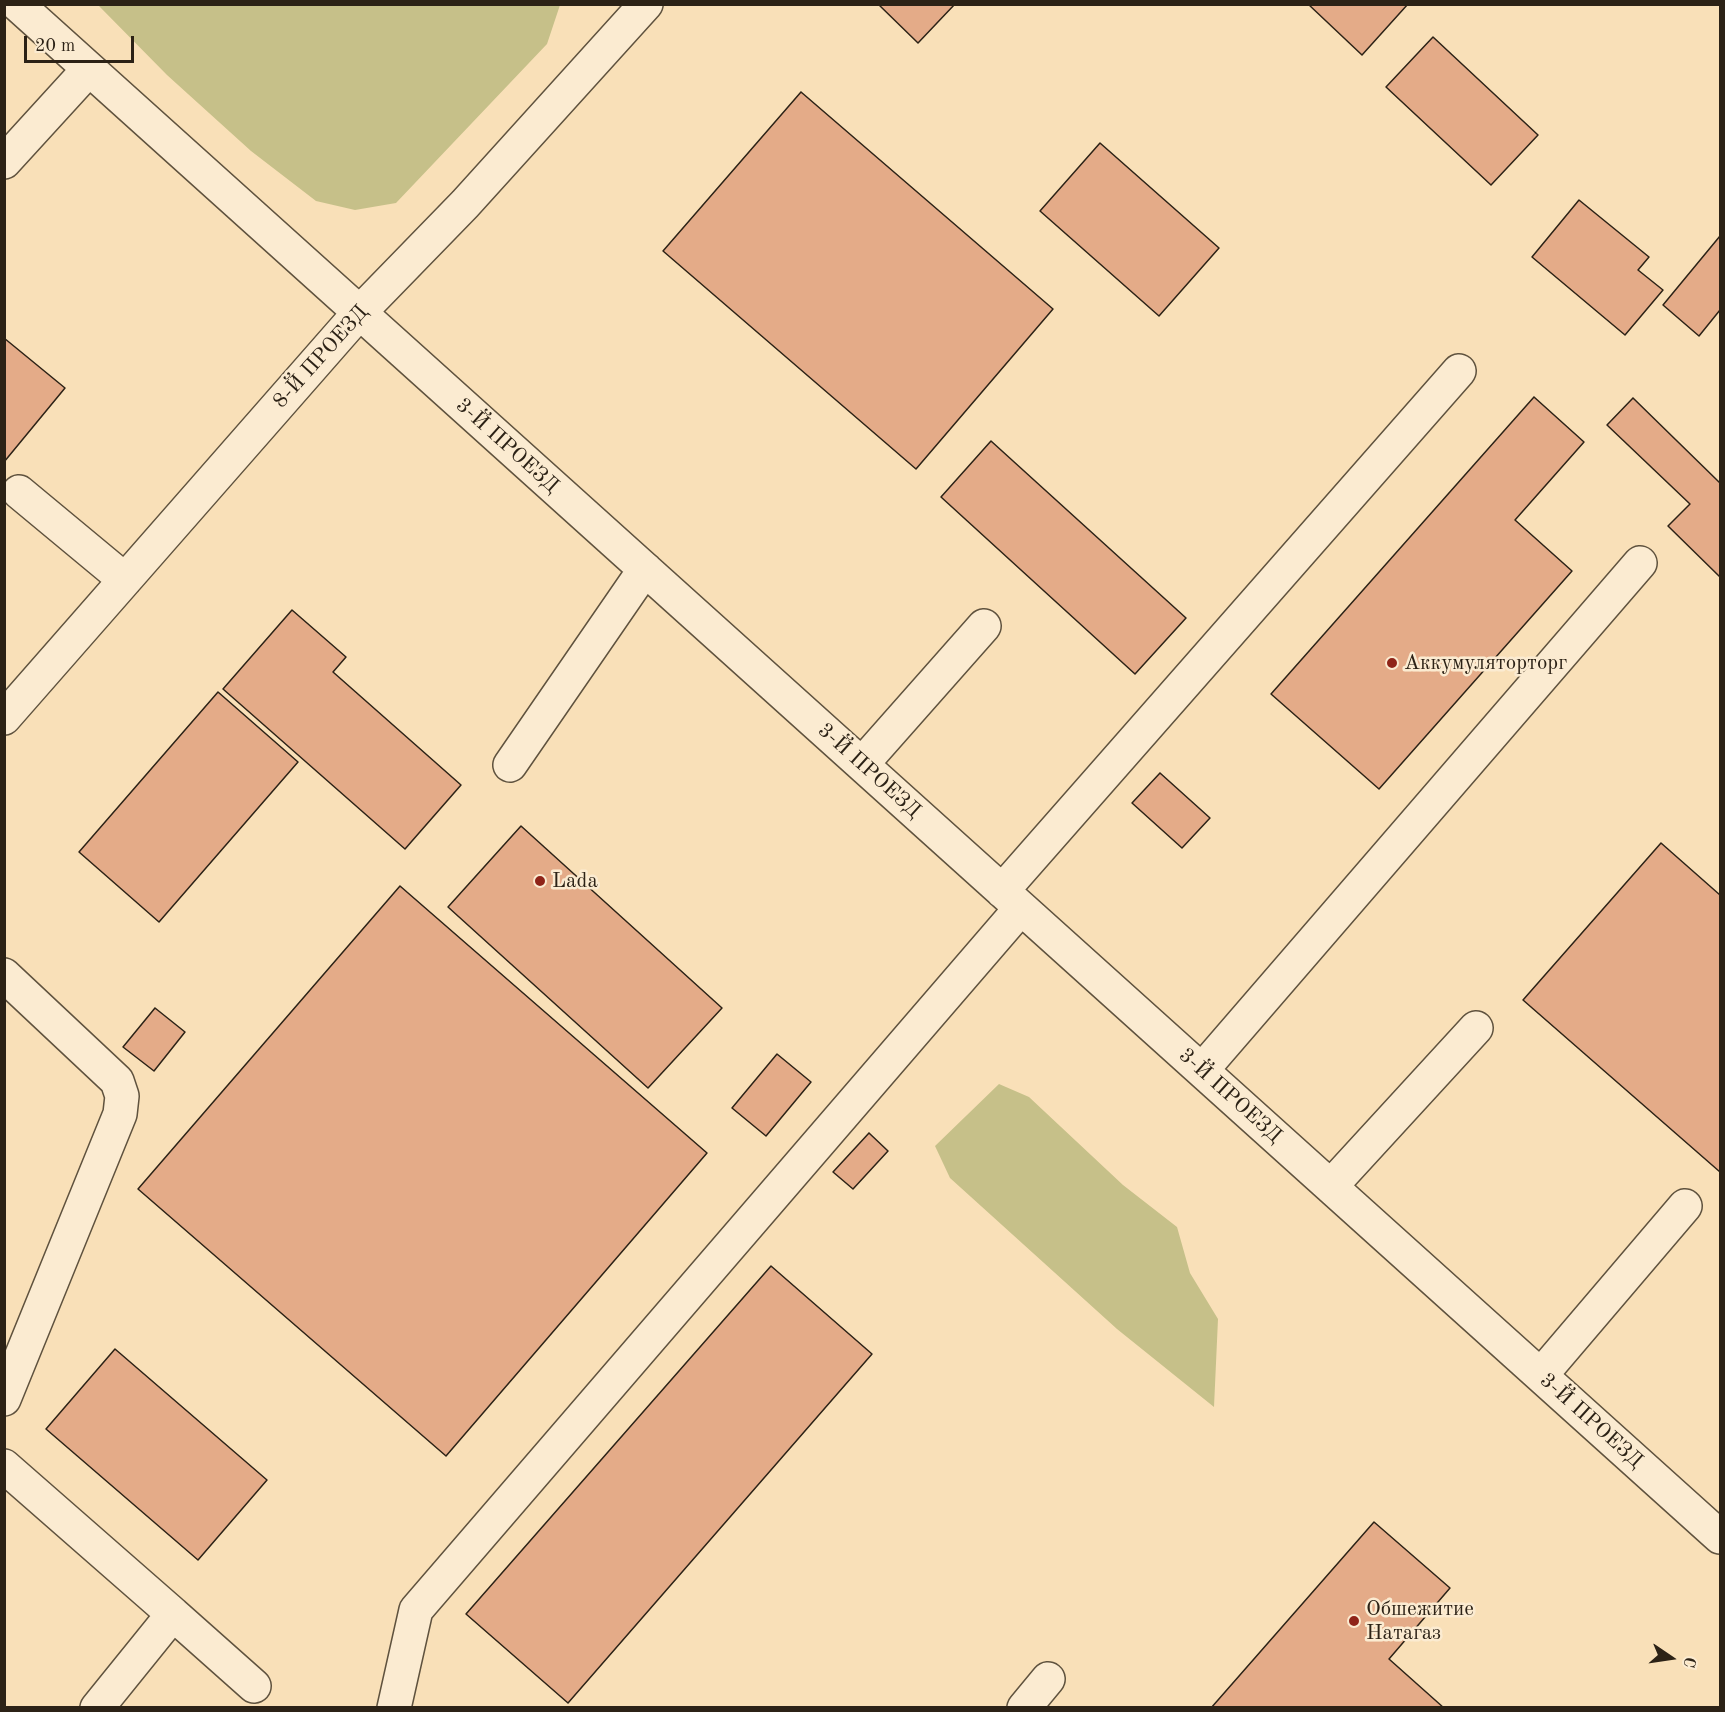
<!DOCTYPE html>
<meta charset="utf-8">
<style>
body{margin:0}
#map{position:relative;width:1725px;height:1712px;overflow:hidden;background:#f9e0b8;font-family:"Old Standard TT",serif}
canvas{display:block}
.frame{position:absolute;inset:0;border:6px solid #2c2216;pointer-events:none}
.north{position:absolute;left:1641px;top:1628px;width:60px;height:60px;-webkit-text-stroke:4px #fbebd1;paint-order:stroke;rotate:103deg;font-size:16px;font-weight:700;line-height:24px;text-align:center;color:#2c2216}
.north::after{content:'';display:block;margin:auto;width:21px;height:27px;background:#2c2216;clip-path:polygon(50% 0,100% 100%,50% 72%,0 100%)}
.scale{position:absolute;left:24px;top:36px;width:110px;height:27px;box-sizing:border-box;border:3px solid #2c2216;border-top:0;padding-left:8px;font-size:18px;line-height:21px;white-space:nowrap;color:#2c2216;-webkit-text-stroke:4px #fbebd1;paint-order:stroke}
</style>
<div id="map">
<canvas width="1725" height="1712"></canvas>
<div class="frame"></div>
<div class="north">С</div>
<div class="scale">20 m</div>
</div>
<script>
const ctx = document.querySelector('canvas').getContext('2d');
ctx.lineJoin = 'round';
function paint(path, color) {
  ctx.fillStyle = color;
  ctx.fill(path, 'evenodd');
}
function shape(rows) {
  const path = new Path2D();
  for (const r of rows) {
    path.moveTo(r[0], r[1]);
    for (let i = 2; i < r.length; i += 2) path.lineTo(r[i], r[i + 1]);
  }
  return path;
}
function strokePath(path, color, width, dash) {
  ctx.strokeStyle = color;
  ctx.lineWidth = width;
  ctx.lineCap = dash ? 'butt' : 'round';
  ctx.setLineDash(dash || []);
  ctx.stroke(path);
}
function label(font, color, halo, rows, align = 'center') {
  ctx.font = font + ' "Old Standard TT",serif';
  ctx.lineWidth = 5;
  ctx.setLineDash([]);
  ctx.textBaseline = 'middle';
  ctx.strokeStyle = halo;
  ctx.fillStyle = color;
  for (const [text, x, y, turn = 0] of rows) {
    ctx.save();
    ctx.translate(x, y);
    ctx.rotate((+turn || 0) * Math.PI / 180);
    ctx.textAlign = isNaN(turn) ? turn : align;
    if (halo) ctx.strokeText(text, 0, 0);
    ctx.fillText(text, 0, 0);
    ctx.restore();
  }
}
paint(shape([
 [98,5,560,5,547,44,396,203,355,210,316,201,251,151,167,75],
 [999,1084,1029,1097,1123,1185,1177,1227,1190,1273,1218,1319,1214,1407,1117,1329,950,1178,935,1146]
]), '#c6c089');
const building = shape([
 [878,4,955,4,918,43,878,4],
 [1308,4,1408,4,1362,55,1308,4],
 [1433,37,1538,135,1491,185,1386,87,1433,37],
 [801,92,1053,309,916,469,663,251,801,92],
 [1100,143,1219,248,1159,316,1040,211,1100,143],
 [1579,200,1649,257,1638,270,1663,290,1625,335,1532,257,1579,200],
 [1720,236,1720,310,1699,336,1663,305,1720,236],
 [4,338,65,388,4,462,4,338],
 [1534,397,1584,442,1515,520,1572,571,1379,789,1271,694,1534,397],
 [1633,398,1720,483,1720,577,1668,526,1690,504,1607,425,1633,398],
 [991,441,1186,618,1135,674,941,497,991,441],
 [292,610,346,657,333,672,461,785,405,849,223,689,292,610],
 [218,692,298,762,159,922,79,852,218,692],
 [1160,773,1210,818,1182,848,1132,803,1160,773],
 [521,826,722,1008,648,1088,448,907,521,826],
 [1661,843,1720,895,1720,1172,1523,1000,1661,843],
 [400,886,707,1153,446,1456,138,1189,400,886],
 [155,1008,185,1032,154,1071,123,1047,155,1008],
 [777,1054,811,1082,766,1136,732,1108,777,1054],
 [869,1133,888,1151,853,1189,833,1172,869,1133],
 [771,1266,872,1354,568,1703,466,1614,771,1266],
 [115,1349,267,1480,198,1560,46,1429,115,1349],
 [1374,1522,1450,1588,1389,1659,1444,1708,1211,1708,1374,1522]
]);
paint(building, '#e4ab88');
strokePath(building, '#2c2216', 1.5);
const minor = shape([
 [17,4,1720,1537],
 [4,162,89,69],
 [19,492,125,580],
 [4,718,359,313,465,204,646,4],
 [862,764,984,626],
 [510,765,645,569],
 [1002,891,1459,371],
 [4,975,117,1081,122,1096,120,1114,4,1399],
 [1202,1070,1640,563],
 [1331,1186,1476,1028],
 [1541,1375,1685,1206],
 [4,1466,173,1614],
 [97,1708,173,1614,254,1686],
 [394,1708,416,1610,1021,908],
 [1024,1708,1048,1679]
]);
strokePath(minor, '#5f523e', 36);
strokePath(minor, '#fbebd1', 33);
for (const [x, y, r, color] of [
 [1392,663,6,"#8f2418"],
 [540,881,6,"#8f2418"],
 [1354,1621,6,"#8f2418"]
]) {
  const dot = new Path2D();
  dot.arc(x, y, r, 0, 2 * Math.PI);
  ctx.fillStyle = color;
  ctx.fill(dot);
  strokePath(dot, '#fbebd1', 2);
}
label('21px', '#2c2216', '#fbebd1', [
 ["8-Й ПРОЕЗД",321,357,-48],
 ["3-Й ПРОЕЗД",507,446,42],
 ["3-Й ПРОЕЗД",869,771,42],
 ["3-Й ПРОЕЗД",1230,1096,42],
 ["3-Й ПРОЕЗД",1591,1421,42]
]);
label('21px', '#2c2216', '#fbebd1', [
 ["Аккумуляторторг",1404,663],
 ["Lada",552,881],
 ["Обшежитие",1366,1609],
 ["Натагаз",1366,1633]
], 'left');
</script>
